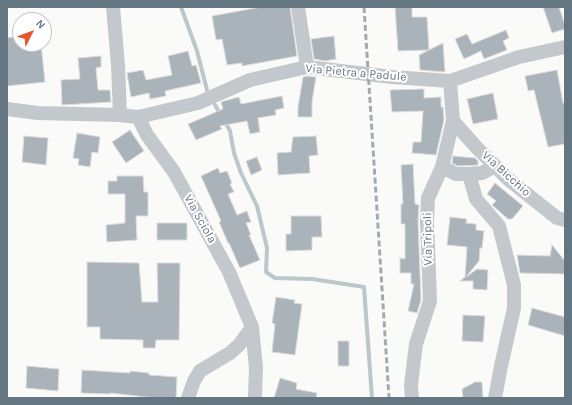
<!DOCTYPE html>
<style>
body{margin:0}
#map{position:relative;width:572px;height:405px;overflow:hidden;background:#fafaf8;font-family:Karla,sans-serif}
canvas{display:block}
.frame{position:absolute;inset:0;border:8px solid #657683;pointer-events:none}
.north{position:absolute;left:12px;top:12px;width:40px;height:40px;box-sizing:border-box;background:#fff;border:1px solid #c1c8cd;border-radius:50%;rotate:48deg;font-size:11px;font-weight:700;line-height:16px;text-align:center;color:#657683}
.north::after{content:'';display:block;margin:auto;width:14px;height:18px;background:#e4572e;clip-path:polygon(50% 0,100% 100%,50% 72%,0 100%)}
</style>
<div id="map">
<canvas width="572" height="405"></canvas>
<div class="frame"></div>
<div class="north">N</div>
</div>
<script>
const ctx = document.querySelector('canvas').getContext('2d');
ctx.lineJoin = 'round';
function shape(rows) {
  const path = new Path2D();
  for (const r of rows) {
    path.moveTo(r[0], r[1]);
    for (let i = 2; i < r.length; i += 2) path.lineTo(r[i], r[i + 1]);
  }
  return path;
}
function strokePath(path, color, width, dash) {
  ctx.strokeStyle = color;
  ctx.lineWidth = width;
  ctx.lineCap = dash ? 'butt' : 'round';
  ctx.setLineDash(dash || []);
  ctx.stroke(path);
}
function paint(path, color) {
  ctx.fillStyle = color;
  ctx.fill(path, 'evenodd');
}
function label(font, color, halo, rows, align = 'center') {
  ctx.font = font + ' Karla,sans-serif';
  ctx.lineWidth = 4;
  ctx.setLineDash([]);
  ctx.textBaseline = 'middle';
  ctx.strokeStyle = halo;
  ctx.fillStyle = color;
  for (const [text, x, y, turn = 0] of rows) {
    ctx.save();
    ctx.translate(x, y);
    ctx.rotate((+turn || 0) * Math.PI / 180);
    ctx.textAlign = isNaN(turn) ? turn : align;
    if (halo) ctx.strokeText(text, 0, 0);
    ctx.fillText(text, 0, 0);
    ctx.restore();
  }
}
strokePath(shape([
 [181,7,197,51,207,90],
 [215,105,220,114],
 [224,120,230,131,234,153,241,173,257,206,267,248,266,272,275,278,312,279,364,287,372,398]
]), '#bbc7cb', 4);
const building = shape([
 [261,7,290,7,297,56,242,66,242,63,227,65,222,39,216,40,212,16,261,7],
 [395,7,412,7,412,17,427,17,429,50,398,51,395,7],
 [543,7,559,7,565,25,565,29,552,33,543,7],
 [506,30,509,38,503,41,507,50,484,59,481,51,464,59,455,39,467,34,472,44,506,30],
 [20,36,20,44,41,44,45,82,7,86,7,38,20,36],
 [334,36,336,59,325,61,314,59,311,39,334,36],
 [443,43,445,72,420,70,419,55,443,43],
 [188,51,192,66,196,65,201,83,165,91,166,96,150,99,149,93,131,97,127,73,143,70,146,80,172,75,168,56,188,51],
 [101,56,101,67,96,68,98,90,110,90,111,102,62,105,61,80,80,79,78,58,101,56],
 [557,70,563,103,565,103,565,144,548,147,534,90,528,91,525,76,557,70],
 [307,76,316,77,312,102,312,117,298,117,298,107,303,77,307,76],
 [424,89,424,98,441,97,441,107,443,107,444,120,436,155,412,153,413,142,421,142,423,111,392,112,390,90,424,89],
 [493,93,498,119,473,124,467,99,493,93],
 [282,96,284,108,275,110,276,115,258,118,260,132,250,134,247,121,220,126,222,129,196,140,188,124,223,109,221,102,224,101,239,97,241,104,282,96],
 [130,130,144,151,126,163,112,142,130,130],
 [77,133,100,137,98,153,92,152,90,167,78,165,79,159,73,158,77,133],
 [24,136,48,138,46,165,22,162,24,136],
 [316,136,318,155,309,156,310,173,278,175,277,153,291,152,293,137,316,136],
 [453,156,475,158,478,161,478,165,458,166,452,163,453,156],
 [257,157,262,170,251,175,246,161,257,157],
 [413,164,415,204,419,205,418,221,421,300,417,313,408,311,414,284,411,284,411,273,400,273,400,258,405,259,405,224,401,224,401,204,403,204,401,165,413,164],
 [218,168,220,173,227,171,232,183,230,184,234,192,228,194,237,215,247,211,251,222,246,223,251,235,249,235,260,260,240,268,229,243,228,243,219,222,221,221,201,176,218,168],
 [117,176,143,176,144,192,148,192,148,216,136,216,137,240,107,242,106,225,125,223,125,194,108,194,108,181,117,181,117,176],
 [495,183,523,206,512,219,508,219,492,205,496,201,487,194,495,183],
 [291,216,321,216,322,237,312,237,312,250,286,251,286,234,291,234,291,216],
 [450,217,467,219,466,223,476,224,476,230,484,231,482,248,480,248,479,261,466,277,477,269,488,270,487,290,473,289,473,281,460,281,465,277,467,247,447,245,450,217],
 [157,223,187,223,187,240,157,240,157,223],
 [552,245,565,261,565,274,520,273,517,255,550,256,552,245],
 [87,262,139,263,142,302,158,302,157,263,180,263,179,340,156,340,155,348,143,348,143,340,100,339,100,327,87,327,87,262],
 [276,297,295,300,294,303,302,304,295,355,272,352,275,324,272,323,276,297],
 [532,308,565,317,565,336,528,325,532,308],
 [463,315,485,316,483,342,462,341,463,315],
 [338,341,349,341,349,366,338,366,338,341],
 [27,366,59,369,58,391,26,388,27,366],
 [82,370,130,373,130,371,149,373,149,375,177,377,176,398,155,398,110,393,110,394,81,393,82,370],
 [280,378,297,383,296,389,317,393,316,398,274,398,280,378],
 [475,382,482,382,483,398,463,398,462,389,475,382]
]);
paint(building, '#aab3b9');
strokePath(building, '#dcdcda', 1);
strokePath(shape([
 [113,7,118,65,120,115],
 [298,7,307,67],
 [7,109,38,113,120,115,138,117,198,103,250,80,307,67,392,77,450,81,519,57,565,47],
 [138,117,147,135,174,172,229,272,252,327,256,368,255,398],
 [453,121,477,148,508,179,557,218,565,220],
 [442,167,456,174,469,174,476,199,499,226,514,285,514,308,501,366,495,398],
 [469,174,482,173,495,166],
 [188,398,194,381,200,371,230,353,239,345,252,327],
 [412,398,411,385,416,344,430,301,427,221,428,198,442,167,453,121,450,81]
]), '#c3c8cc', 14);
strokePath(shape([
 [364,7,389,398]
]), '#a2aab0', 3, [6, 3]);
label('12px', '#657683', '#fff', [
 ["Via Pietra a Padule",356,73,5],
 ["Via Bicchio",506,174,42],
 ["Via Sciola",200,219,61],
 ["Via Tripoli",428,239,-91]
]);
</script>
